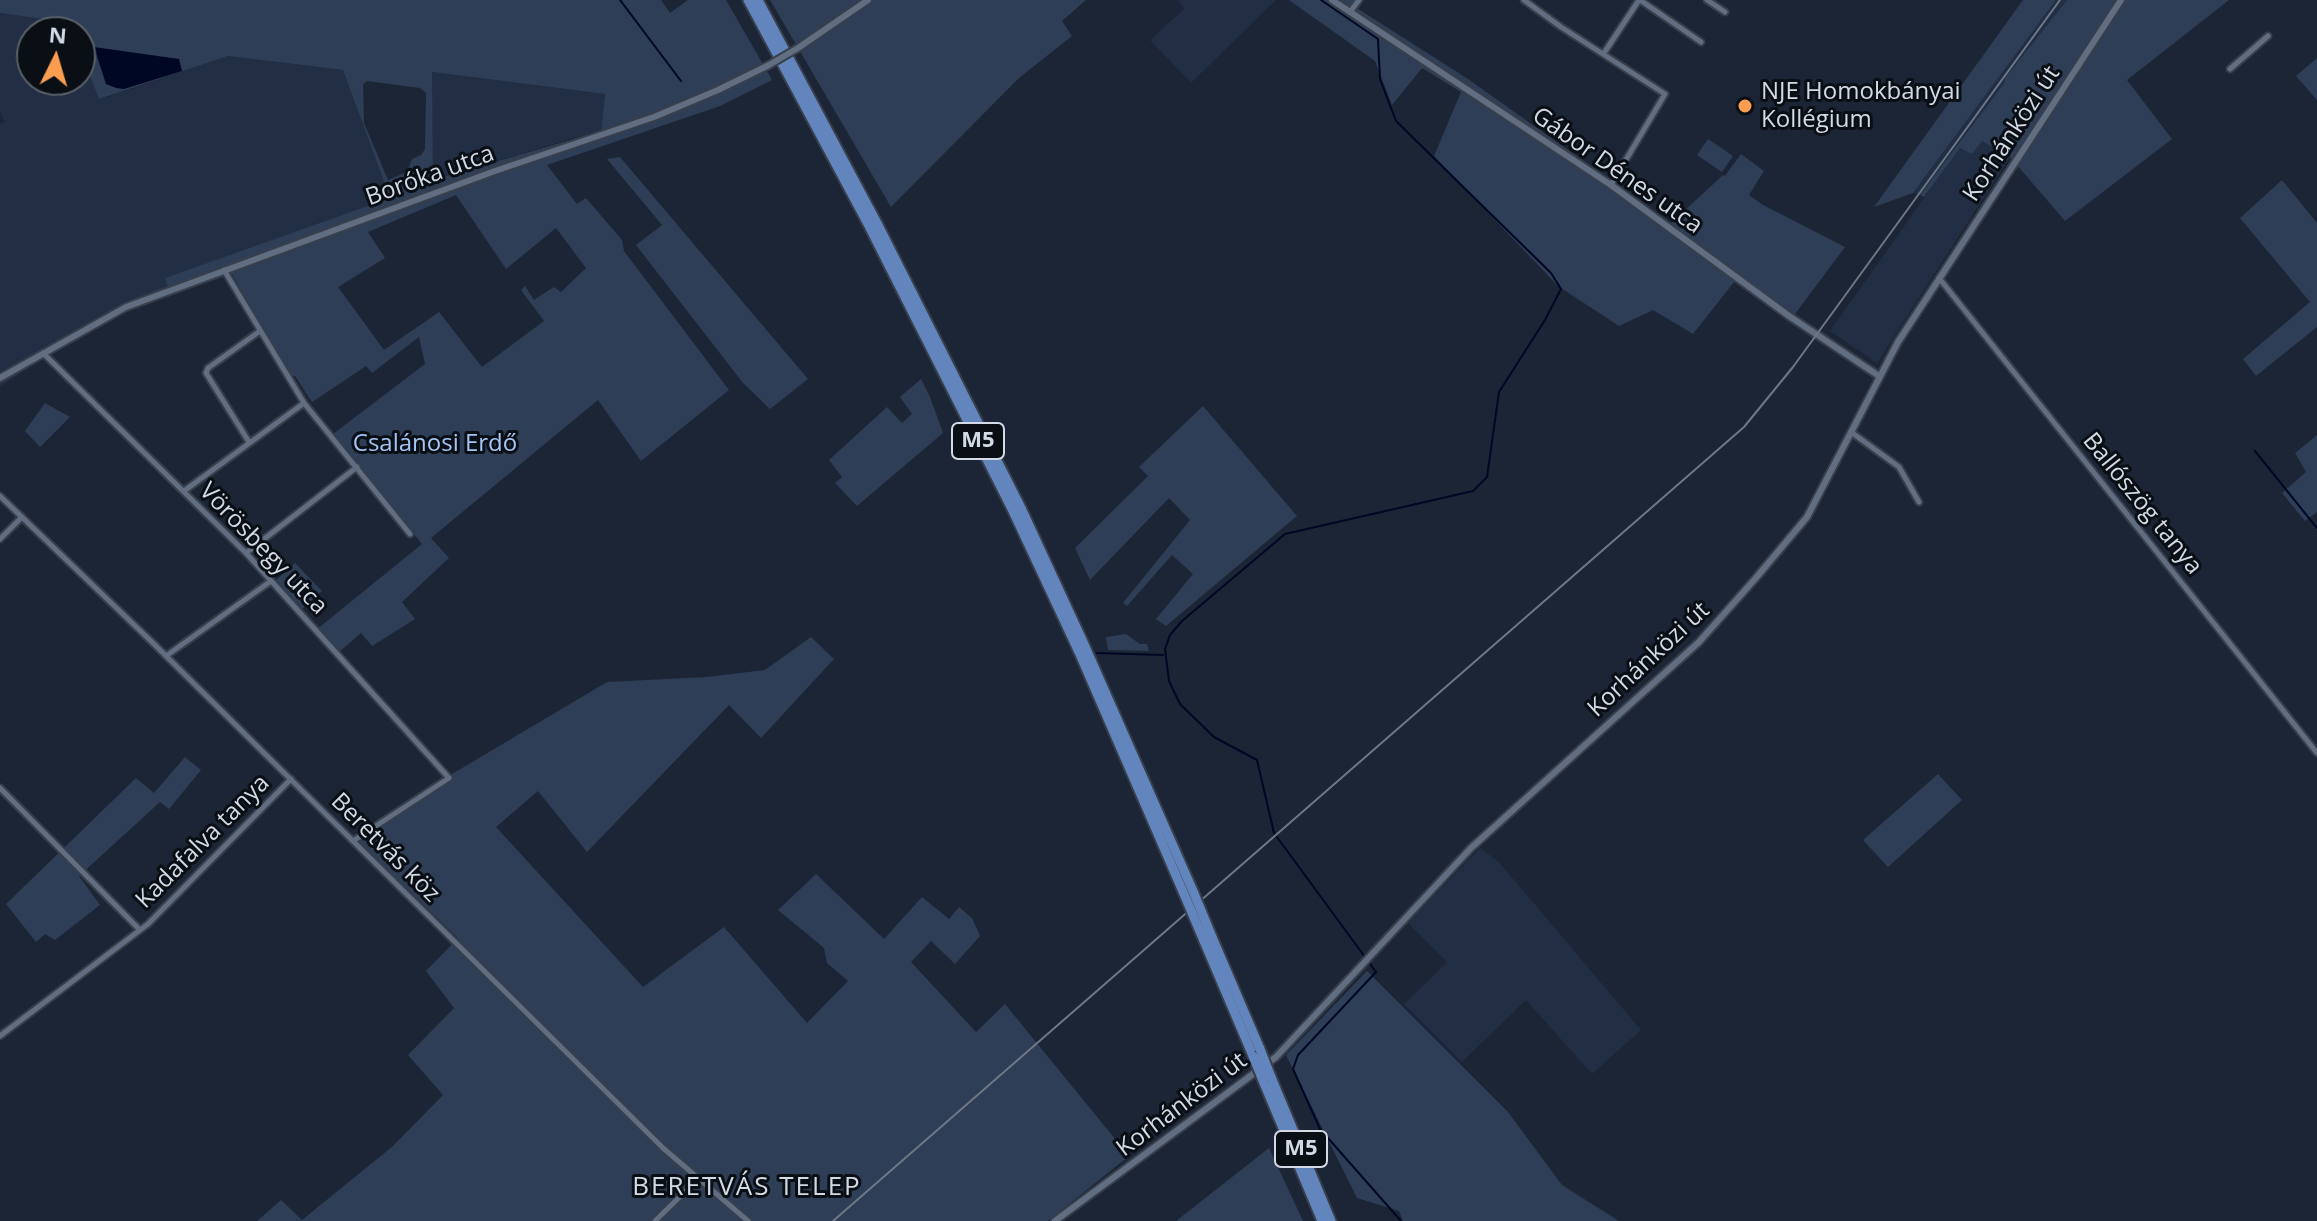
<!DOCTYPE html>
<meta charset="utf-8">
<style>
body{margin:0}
#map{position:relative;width:2317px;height:1221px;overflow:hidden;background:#1b2535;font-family:"Open Sans",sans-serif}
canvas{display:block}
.north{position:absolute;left:16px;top:16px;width:80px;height:80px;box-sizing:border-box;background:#0a0e15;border:2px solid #5a6068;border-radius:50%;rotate:5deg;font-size:22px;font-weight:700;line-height:32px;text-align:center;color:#d3dae5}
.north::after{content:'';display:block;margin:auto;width:28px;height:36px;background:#fb9e51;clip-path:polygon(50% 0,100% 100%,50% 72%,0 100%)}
</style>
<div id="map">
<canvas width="2317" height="1221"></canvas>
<div class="north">N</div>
</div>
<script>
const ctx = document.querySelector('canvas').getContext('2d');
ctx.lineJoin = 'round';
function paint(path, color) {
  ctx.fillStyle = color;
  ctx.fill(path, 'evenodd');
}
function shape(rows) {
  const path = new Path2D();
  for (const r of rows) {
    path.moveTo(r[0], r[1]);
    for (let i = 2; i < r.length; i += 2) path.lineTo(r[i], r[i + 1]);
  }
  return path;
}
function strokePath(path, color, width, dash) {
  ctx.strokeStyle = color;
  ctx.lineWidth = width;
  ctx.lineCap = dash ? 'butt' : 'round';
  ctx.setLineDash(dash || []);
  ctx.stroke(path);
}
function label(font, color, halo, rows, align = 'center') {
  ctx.font = font + ' "Open Sans",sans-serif';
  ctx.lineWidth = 6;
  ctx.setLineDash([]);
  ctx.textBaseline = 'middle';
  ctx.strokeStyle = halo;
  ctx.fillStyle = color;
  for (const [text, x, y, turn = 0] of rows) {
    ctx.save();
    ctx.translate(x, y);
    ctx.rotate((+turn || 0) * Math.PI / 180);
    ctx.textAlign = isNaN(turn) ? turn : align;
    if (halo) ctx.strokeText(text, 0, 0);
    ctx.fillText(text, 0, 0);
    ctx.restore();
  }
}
paint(shape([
 [1178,0,1276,0,1191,83,1150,40,1184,9],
 [2056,0,2067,0,2005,78,2005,82,1920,195,1913,193],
 [0,13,70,23,74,32,32,32,32,80,80,80,80,49,100,99,228,56,343,70,390,198,166,278,170,294,118,313,44,357,0,387,0,124,5,122,0,111],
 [431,72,605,94,601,130,433,180],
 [1982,141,2010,157,1877,363,1830,331,1960,147],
 [1480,848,1499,862,1641,1030,1592,1074,1526,1000,1462,1062,1404,1004,1447,962,1408,923]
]), '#212e43');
paint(shape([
 [0,0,661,0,670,13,688,0,726,0,772,80,720,106,547,165,577,204,586,198,622,240,624,251,729,390,641,461,598,400,431,538,449,558,402,602,415,619,372,646,361,633,338,653,316,630,422,544,333,434,425,364,419,337,372,373,366,366,312,402,295,376,290,376,231,272,170,294,165,278,390,198,343,70,228,56,99,99,80,49,80,32,74,32,70,23,0,13],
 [432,72,605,94,601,131,433,180],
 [367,81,420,88,426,93,425,149,421,155,412,159,407,172,388,180,364,123,363,84],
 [456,195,506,269,556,228,586,268,561,292,554,287,534,300,525,286,521,290,544,321,482,367,439,312,384,350,338,287,385,258,368,232],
 [770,0,1086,0,1062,21,1072,36,1019,78,891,207],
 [1289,0,1355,0,1352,5,1468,79,1671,223,1723,175,1725,176,1741,154,1764,171,1749,195,1763,205,1845,247,1789,322,1734,282,1693,334,1653,310,1619,326,1558,286,1434,156,1461,92,1422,68,1392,105,1375,61],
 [2023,0,2056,0,1913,193,1874,207],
 [2067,0,2229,0,2127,80,2172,139,2065,221,2010,157,1982,141,1972,154,1960,148,1924,197,1920,195,2005,82,2005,78],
 [2317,58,2317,100,2296,76],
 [1708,139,1733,156,1722,172,1697,155],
 [620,157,808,379,770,409,743,383,636,245,662,225,607,159],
 [2282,180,2317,223,2317,327,2256,376,2243,359,2310,302,2240,218],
 [921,379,930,397,943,433,857,506,835,483,842,477,829,460,887,407,902,423,912,414,900,397],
 [45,403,70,417,40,447,25,431],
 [1203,406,1297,516,1166,626,1156,619,1193,574,1172,555,1127,606,1123,603,1190,520,1169,498,1090,580,1075,548,1148,476,1139,467],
 [2317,435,2317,512,2305,521,2282,493,2306,472,2295,453],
 [295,563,322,591,302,609,276,580],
 [1126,634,1140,644,1147,644,1149,651,1108,650,1106,637],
 [811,637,834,659,761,738,729,705,587,852,538,791,496,827,643,987,724,927,807,1023,848,981,827,963,824,948,778,910,816,874,884,939,922,897,949,919,959,907,972,918,980,936,955,964,931,941,911,962,976,1032,1005,1004,1129,1156,1048,1221,257,1221,281,1200,302,1220,393,1146,443,1095,408,1055,454,1008,426,971,458,938,355,838,447,777,607,682,707,677,765,670],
 [185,757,201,770,169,809,160,802,79,876,100,905,55,940,45,934,36,942,6,904,136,778,154,793],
 [1938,774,1962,800,1888,867,1863,840],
 [1367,971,1508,1112,1562,1185,1619,1221,1403,1221,1399,1211,1357,1198,1286,1055],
 [1269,1148,1303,1221,1176,1221]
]), '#2f3e57');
paint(shape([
 [94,47,179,59,182,71,124,89,116,88,106,84]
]), '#000725');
strokePath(shape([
 [620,0,681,81],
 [1321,0,1378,39,1380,79,1396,121,1551,273,1561,289,1545,320,1499,392,1487,477,1473,491,1285,534,1182,621,1170,635,1165,649,1169,681,1180,704,1214,737,1257,760,1274,833,1376,972,1298,1055,1293,1069,1320,1129,1401,1221],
 [2255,451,2317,528],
 [1097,653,1163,655]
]), '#000725', 2);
const minor = shape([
 [1524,0,1561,27,1665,94,1611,185],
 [1640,0,1701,42],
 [1707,0,1725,12],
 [1350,12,1359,0],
 [1604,53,1639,0],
 [2230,69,2268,36],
 [224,270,304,403,410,534],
 [1939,278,2317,753],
 [43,353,246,553,449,778,353,841],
 [1851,432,1899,467,1919,502],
 [249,442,206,373,208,368,260,331],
 [184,491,304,403],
 [0,496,153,643,663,1148,748,1221],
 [0,539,22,517],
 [246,553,357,467],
 [166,656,271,581],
 [0,788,140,930],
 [0,1036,148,924,291,779],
 [655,1221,698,1179]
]);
const tertiary = shape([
 [1332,0,1611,185,1789,316,1879,376],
 [798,48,868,0],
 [0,378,126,307,495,171,654,117,718,90,769,65],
 [1055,1221,1276,1057,1471,848,1699,642,1755,579,1807,517,1898,342,2121,0]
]);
const motorway = shape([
 [748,0,869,226,1013,511,1079,652,1184,894],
 [758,0,877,223,1021,508,1083,642,1193,891],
 [1212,937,1260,1049],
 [1204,941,1253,1056],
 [1271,1077,1331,1221],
 [1264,1083,1322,1221]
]);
strokePath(minor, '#373f4c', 9);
strokePath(tertiary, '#373f4c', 10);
strokePath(motorway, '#373f4c', 13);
strokePath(minor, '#616d81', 5);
strokePath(tertiary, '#616d81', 6);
strokePath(motorway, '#6285bd', 9);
strokePath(shape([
 [833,1221,1744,427,1793,367,2060,0]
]), '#6e7785', 2);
const tertiaryBridge = shape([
 [769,65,798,48]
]);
const motorwayBridge = shape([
 [1193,891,1212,937],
 [1184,894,1204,941],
 [1260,1049,1271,1077],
 [1253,1056,1264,1083]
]);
strokePath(tertiaryBridge, '#373f4c', 10, []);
strokePath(motorwayBridge, '#373f4c', 13, []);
strokePath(tertiaryBridge, '#616d81', 6);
strokePath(motorwayBridge, '#6285bd', 9);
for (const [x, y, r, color] of [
 [1745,106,8,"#fb9e51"]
]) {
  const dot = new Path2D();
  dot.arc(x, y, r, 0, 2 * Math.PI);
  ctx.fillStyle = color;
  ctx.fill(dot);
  strokePath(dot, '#0a0e15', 3);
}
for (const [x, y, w] of [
 [978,441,52],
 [1301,1149,52]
]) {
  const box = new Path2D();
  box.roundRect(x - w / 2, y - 18, w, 36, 6);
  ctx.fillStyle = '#0a0e15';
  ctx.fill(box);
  strokePath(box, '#d3dae5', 2);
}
label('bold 22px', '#d3dae5', null, [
 ["M5",978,441],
 ["M5",1301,1149]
]);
label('24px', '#d3dae5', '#0a0e15', [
 ["NJE Homokbányai",1761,92],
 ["Kollégium",1761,120]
], 'left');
label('24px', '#d3dae5', '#0a0e15', [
 ["Korhánközi út",2012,134,-57],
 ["Gábor Dénes utca",1617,171,35],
 ["Boróka utca",430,176,-20],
 ["Ballószög tanya",2142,504,51],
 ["Vörösbegy utca",263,549,46],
 ["Korhánközi út",1649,660,-43],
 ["Kadafalva tanya",203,842,-45],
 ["Beretvás köz",385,848,45],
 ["Korhánközi út",1182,1105,-37]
]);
label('24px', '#a4c4f5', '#0a0e15', [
 ["Csalánosi Erdő",435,444]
]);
ctx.letterSpacing = '2px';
label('26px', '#d3dae5', '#0a0e15', [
 ["BERETVÁS TELEP",747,1188]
]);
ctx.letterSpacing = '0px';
</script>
